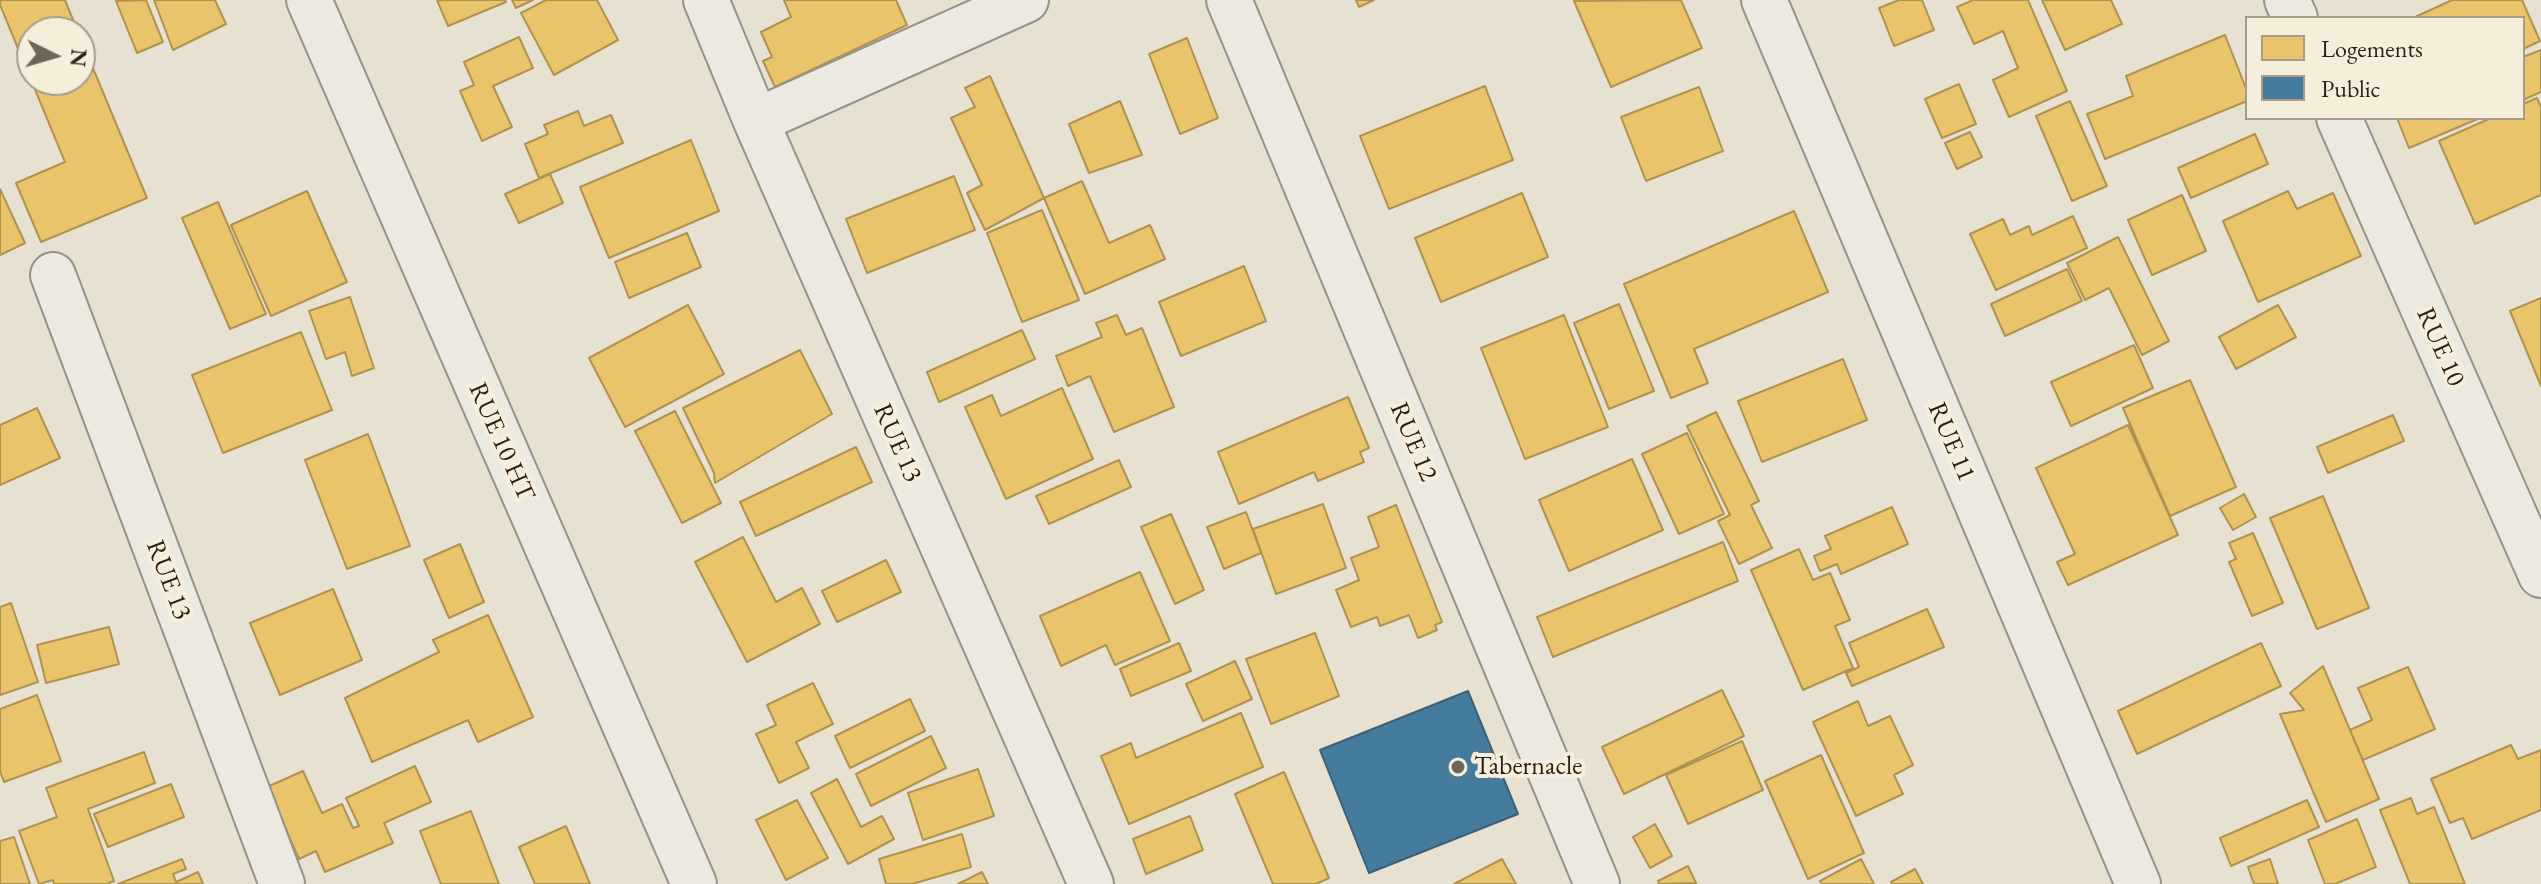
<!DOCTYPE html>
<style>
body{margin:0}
#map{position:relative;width:2541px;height:884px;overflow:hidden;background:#e6e1d1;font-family:"EB Garamond",serif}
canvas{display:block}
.legend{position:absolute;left:2245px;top:16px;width:280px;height:104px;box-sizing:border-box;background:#f5eedb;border:2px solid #a59c8d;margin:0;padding:10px 14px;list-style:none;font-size:24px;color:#2d2017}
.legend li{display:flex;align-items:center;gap:16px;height:40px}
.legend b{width:40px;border:2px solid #a59c8d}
.north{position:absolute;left:16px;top:16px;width:80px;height:80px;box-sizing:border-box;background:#f5eedb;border:2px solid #a59c8d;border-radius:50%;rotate:95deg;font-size:22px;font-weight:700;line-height:32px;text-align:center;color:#2d2017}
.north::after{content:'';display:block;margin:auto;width:28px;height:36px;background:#6e6458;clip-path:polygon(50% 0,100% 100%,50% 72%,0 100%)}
</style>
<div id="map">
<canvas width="2541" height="884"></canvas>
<ul class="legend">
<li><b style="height:22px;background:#e9c46a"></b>Logements</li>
<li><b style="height:22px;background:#457b9d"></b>Public</li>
</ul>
<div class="north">N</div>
</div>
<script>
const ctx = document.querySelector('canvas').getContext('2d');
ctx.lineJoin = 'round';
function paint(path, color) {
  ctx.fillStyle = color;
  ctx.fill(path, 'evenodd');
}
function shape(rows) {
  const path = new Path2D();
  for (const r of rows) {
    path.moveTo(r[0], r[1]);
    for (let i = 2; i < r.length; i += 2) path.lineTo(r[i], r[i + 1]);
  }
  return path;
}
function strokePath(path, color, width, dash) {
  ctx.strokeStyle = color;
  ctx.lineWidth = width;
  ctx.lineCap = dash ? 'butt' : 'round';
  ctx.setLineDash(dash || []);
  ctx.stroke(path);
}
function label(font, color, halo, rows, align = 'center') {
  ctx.font = font + ' "EB Garamond",serif';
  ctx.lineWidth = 8;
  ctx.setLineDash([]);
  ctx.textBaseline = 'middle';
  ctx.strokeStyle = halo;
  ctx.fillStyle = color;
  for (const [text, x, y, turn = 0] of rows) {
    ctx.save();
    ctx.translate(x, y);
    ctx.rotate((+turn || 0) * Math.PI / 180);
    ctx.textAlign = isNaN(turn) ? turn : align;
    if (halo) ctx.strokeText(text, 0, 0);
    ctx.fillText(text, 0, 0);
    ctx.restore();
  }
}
const homes = shape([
 [0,0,65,0,78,32,32,32,32,80,80,80,80,37,147,198,41,242,16,183,65,162,0,5,0,0],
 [146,0,163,42,137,53,116,1,146,0],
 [154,0,215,0,226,24,173,50,154,0],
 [437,0,505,0,506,2,448,26,437,0],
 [512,0,533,0,516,8,512,0],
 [546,0,597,0,618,40,554,75,521,13,546,0],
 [784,0,896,0,907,25,775,87,763,61,772,57,761,32,791,17,784,0],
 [1356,0,1374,0,1359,7,1356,0],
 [1681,0,1702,48,1611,87,1574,1,1681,0],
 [1899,0,1922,0,1934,30,1894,46,1879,8,1899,0],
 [1973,0,2028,0,2067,91,2009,117,1993,80,2018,68,2003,31,1974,44,1957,7,1973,0],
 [2042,0,2111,0,2122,24,2065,50,2042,0],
 [2452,0,2522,0,2540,41,2523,49,2523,18,2413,18,2452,0],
 [2225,35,2247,91,2247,101,2105,159,2087,114,2133,96,2126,76,2225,35],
 [519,37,533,68,493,86,512,127,482,141,460,91,474,85,464,62,519,37],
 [1187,38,1218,118,1180,134,1149,54,1187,38],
 [2541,50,2541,92,2523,100,2523,57,2541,50],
 [990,76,1044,198,985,230,967,193,982,185,951,118,975,107,965,88,990,76],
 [1959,84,1976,124,1942,138,1925,99,1959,84],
 [1485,86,1513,160,1389,209,1360,136,1485,86],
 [1699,87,1723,151,1646,181,1621,117,1699,87],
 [2537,98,2541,107,2541,195,2475,224,2439,141,2491,118,2523,118,2523,104,2537,98],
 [1120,101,1142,155,1089,173,1069,124,1120,101],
 [2070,101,2107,186,2072,201,2036,116,2070,101],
 [578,111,584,126,611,115,623,143,539,178,525,144,548,134,544,125,578,111],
 [2397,118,2480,118,2409,148,2397,118],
 [1970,132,1982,157,1957,169,1945,143,1970,132],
 [2255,134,2268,164,2191,198,2178,168,2255,134],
 [691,140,719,211,609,258,580,187,691,140],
 [550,174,563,203,519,223,505,194,550,174],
 [954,176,975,230,867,273,846,219,954,176],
 [1082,181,1109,243,1150,225,1165,259,1085,294,1044,198,1082,181],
 [0,189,25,243,0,255,0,189],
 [307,191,347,282,271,316,231,225,307,191],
 [2288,191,2297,209,2333,193,2361,256,2258,302,2223,221,2288,191],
 [1522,193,1548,257,1441,302,1415,238,1522,193],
 [2182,195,2206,251,2152,275,2128,220,2182,195],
 [218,202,266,314,230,329,182,218,218,202],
 [1042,210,1079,300,1022,322,987,233,1042,210],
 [1794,211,1828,292,1694,349,1708,383,1671,398,1624,284,1794,211],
 [2073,216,2087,248,1996,290,1970,234,2003,219,2010,235,2029,226,2032,235,2073,216],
 [687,233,701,267,629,298,615,262,687,233],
 [2118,237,2169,341,2142,355,2109,288,2085,300,2067,263,2118,237],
 [1244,266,1266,321,1181,356,1159,302,1244,266],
 [2067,269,2082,301,2005,336,1991,304,2067,269],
 [350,297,374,368,352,376,345,352,326,359,309,311,350,297],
 [2541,298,2541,386,2510,311,2541,298],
 [1619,304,1654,391,1609,409,1574,323,1619,304],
 [688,305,724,374,625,427,589,358,688,305],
 [2278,305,2296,337,2236,369,2219,337,2278,305],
 [1117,315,1126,335,1142,328,1174,407,1114,432,1090,376,1068,386,1056,356,1102,337,1096,323,1117,315],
 [1564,315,1608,427,1525,459,1481,348,1564,315],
 [1022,330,1035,359,939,402,927,372,1022,330],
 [301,332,332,410,223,453,192,375,301,332],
 [2134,345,2153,388,2071,426,2051,382,2134,345],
 [800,350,832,414,715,483,714,473,683,408,800,350],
 [1843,359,1867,420,1762,462,1738,401,1843,359],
 [2190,380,2236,487,2170,516,2123,408,2190,380],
 [1062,388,1093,459,1006,499,965,407,992,395,1001,416,1062,388],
 [1348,397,1369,448,1360,452,1364,462,1318,481,1314,472,1239,504,1218,452,1348,397],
 [37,408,60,458,0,485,0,425,37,408],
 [675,411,721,503,682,523,635,431,675,411],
 [1716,412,1759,501,1751,505,1772,548,1739,564,1718,521,1730,515,1687,426,1716,412],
 [2393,415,2404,441,2328,473,2317,447,2393,415],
 [2128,425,2178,535,2068,585,2057,562,2075,554,2036,468,2128,425],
 [1687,433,1724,514,1679,534,1642,454,1687,433],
 [368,434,410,546,347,569,305,460,368,434],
 [856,447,872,482,756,536,740,502,856,447],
 [1632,459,1663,530,1569,571,1539,500,1632,459],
 [1119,460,1131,487,1049,524,1036,496,1119,460],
 [2244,494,2256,517,2233,530,2220,508,2244,494],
 [2323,496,2369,608,2317,629,2270,518,2323,496],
 [1323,504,1346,568,1276,594,1253,529,1323,504],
 [1396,505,1442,622,1435,625,1437,630,1418,638,1409,615,1380,626,1377,617,1351,627,1336,590,1359,580,1351,558,1379,547,1368,517,1396,505],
 [1892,507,1908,544,1841,574,1837,564,1820,571,1814,556,1831,549,1825,536,1892,507],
 [1246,512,1261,553,1224,569,1207,527,1246,512],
 [1171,514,1204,590,1175,604,1141,527,1171,514],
 [2253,533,2283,603,2252,616,2229,562,2236,559,2229,543,2253,533],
 [743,537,776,602,802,588,820,624,747,662,695,562,743,537],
 [1723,542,1738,581,1553,657,1537,617,1723,542],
 [460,544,484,602,449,618,424,560,460,544],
 [1799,549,1813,580,1830,573,1850,620,1835,626,1853,668,1803,690,1751,570,1799,549],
 [886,560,901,592,837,622,822,591,886,560],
 [1140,572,1170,641,1115,665,1106,645,1061,666,1040,616,1140,572],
 [333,589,362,660,280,695,250,623,333,589],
 [11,603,38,682,0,695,0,607,11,603],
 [1927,609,1944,647,1852,686,1846,673,1859,667,1849,643,1927,609],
 [488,615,533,717,478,742,468,720,372,762,345,698,439,652,433,640,488,615],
 [109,627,119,664,46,683,37,645,109,627],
 [1315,633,1339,696,1271,724,1246,659,1315,633],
 [1179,643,1191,671,1131,696,1120,669,1179,643],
 [2261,643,2281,686,2137,754,2118,711,2261,643],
 [1235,661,1252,699,1203,721,1186,684,1235,661],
 [2323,666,2379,799,2326,822,2280,714,2304,710,2290,693,2323,666],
 [2408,667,2435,729,2363,760,2350,730,2372,720,2358,688,2408,667],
 [813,683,833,724,796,742,809,768,779,783,756,734,776,725,767,705,813,683],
 [1722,690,1744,736,1624,794,1602,747,1722,690],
 [37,695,61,761,4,782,0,771,0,709,37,695],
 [910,699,925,731,850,768,835,736,910,699],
 [1858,701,1868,726,1890,716,1913,765,1894,775,1903,794,1856,816,1813,722,1858,701],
 [1241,713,1263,767,1129,824,1101,756,1131,743,1136,758,1241,713],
 [931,736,946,768,871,806,856,774,931,736],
 [1742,741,1763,790,1688,824,1666,775,1742,741],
 [2511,745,2518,759,2541,750,2541,810,2472,839,2463,818,2450,823,2431,779,2511,745],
 [144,752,155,783,88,809,114,881,107,884,54,884,53,880,39,884,19,831,57,817,46,788,144,752],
 [1821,755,1864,853,1808,879,1765,781,1821,755],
 [415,766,431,802,384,823,393,843,325,872,316,851,299,859,267,787,303,771,322,813,342,804,353,828,359,826,346,798,415,766],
 [978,769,994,816,923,840,908,793,978,769],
 [1284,772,1329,878,1316,884,1273,884,1235,794,1284,772],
 [837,779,861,827,882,816,894,839,848,864,811,793,837,779],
 [171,784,184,817,108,847,94,814,171,784],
 [2411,798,2417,814,2434,807,2465,884,2410,884,2380,810,2411,798],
 [797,800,828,858,786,880,756,820,797,800],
 [2307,800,2319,827,2231,866,2220,838,2307,800],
 [471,811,499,884,441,884,420,831,471,811],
 [1190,816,1203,850,1146,874,1133,839,1190,816],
 [2357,819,2376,867,2335,884,2325,884,2308,840,2357,819],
 [1655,824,1672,856,1650,868,1633,837,1655,824],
 [566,826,590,884,535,884,519,847,566,826],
 [962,834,971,867,912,884,886,884,879,859,962,834],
 [14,837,30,884,0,884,0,841,14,837],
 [182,859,186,869,173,874,176,882,198,872,203,884,118,884,182,859],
 [1502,859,1516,884,1454,884,1502,859],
 [1861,859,1874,884,1822,884,1820,881,1861,859],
 [2270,859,2278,884,2254,884,2248,867,2270,859],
 [1688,866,1696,883,1659,884,1658,881,1688,866],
 [1915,869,1923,884,1892,884,1891,882,1915,869],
 [982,872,988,884,958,884,982,872]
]);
paint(homes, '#e9c46a');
strokePath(homes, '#b19351', 2);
const public = shape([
 [1468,691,1518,814,1369,873,1320,750,1468,691]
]);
paint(public, '#457b9d');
strokePath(public, '#3e6075', 2);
const minor = shape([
 [309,0,694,884],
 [706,0,756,121,1091,884],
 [1229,0,1597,884],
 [1764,0,2138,884],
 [2287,0,2295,18],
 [2339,118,2541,575],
 [756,121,1026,0],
 [53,275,282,884]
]);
strokePath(minor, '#969288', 48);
strokePath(minor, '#ece9e0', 44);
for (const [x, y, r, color] of [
 [1458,767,8,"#6e6458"]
]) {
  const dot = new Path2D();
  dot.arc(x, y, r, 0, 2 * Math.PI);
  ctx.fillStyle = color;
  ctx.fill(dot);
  strokePath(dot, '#f5eedb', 3);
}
label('26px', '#2d2017', '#f5eedb', [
 ["RUE 10",2440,347,66],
 ["RUE 10 HT",501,442,66],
 ["RUE 12",1413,442,67],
 ["RUE 11",1951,442,67],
 ["RUE 13",897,443,66],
 ["RUE 13",168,580,69]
]);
label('26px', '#2d2017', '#f5eedb', [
 ["Tabernacle",1474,767]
], 'left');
</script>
